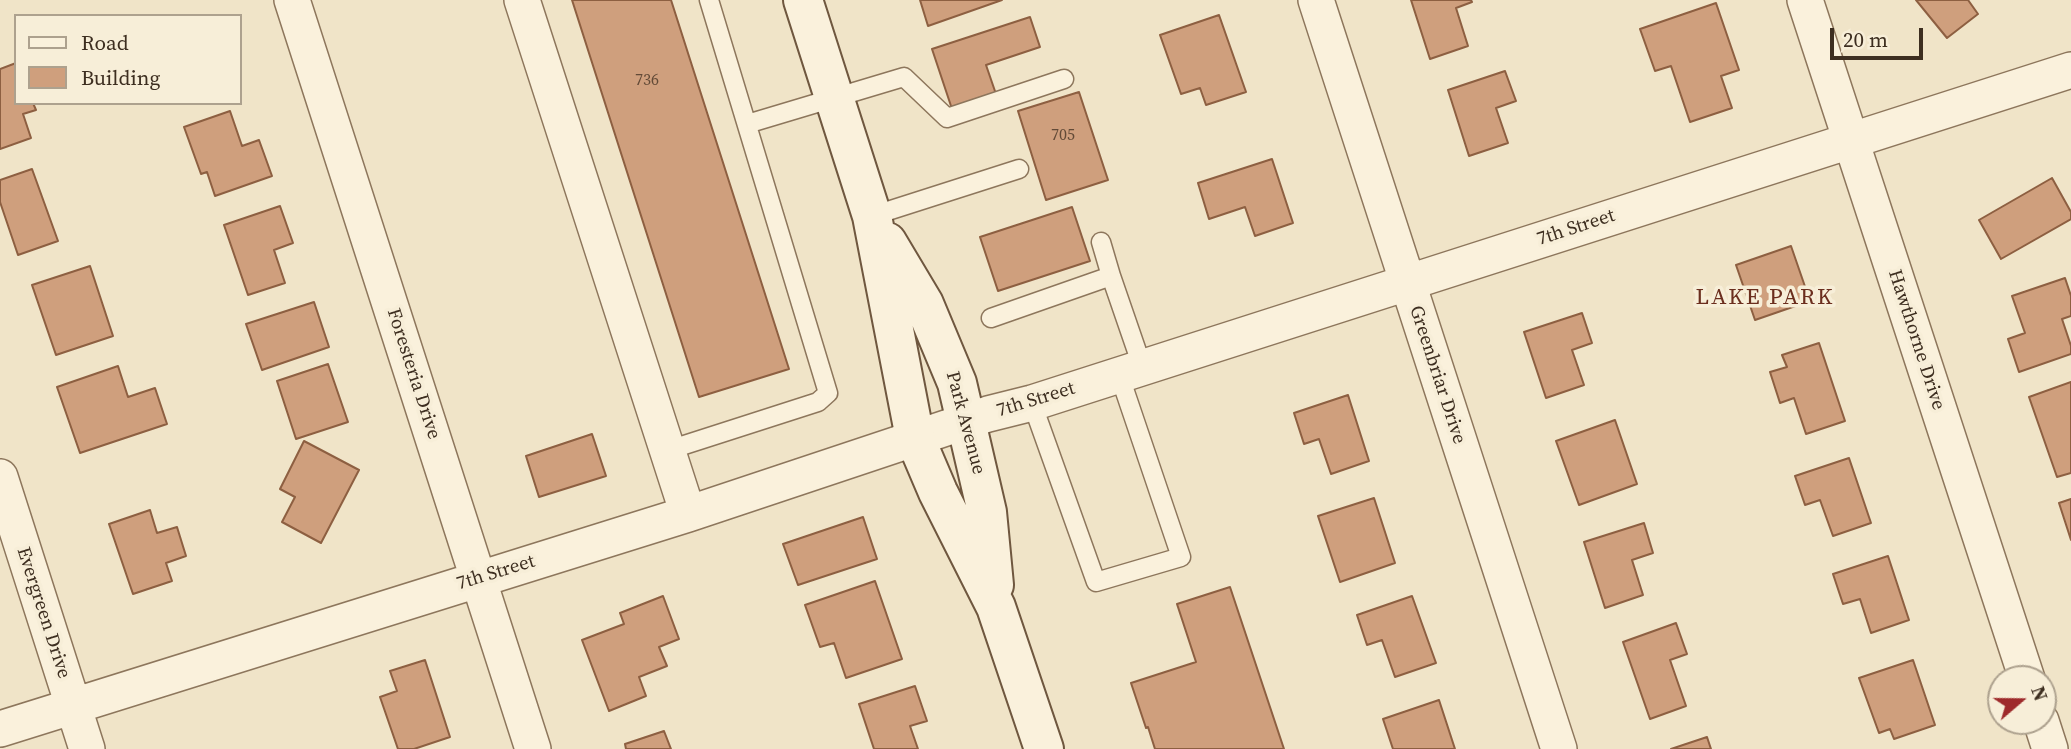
<!DOCTYPE html>
<style>
body{margin:0}
#map{position:relative;width:2071px;height:749px;overflow:hidden;background:#f0e4c8;font-family:"Source Serif 4",serif}
canvas{display:block}
.legend{position:absolute;left:14px;top:14px;width:228px;height:91px;box-sizing:border-box;background:#f7eed8;border:2px solid #ada18e;margin:0;padding:9px 12px;list-style:none;font-size:21px;color:#3d2e20}
.legend li{display:flex;align-items:center;gap:14px;height:35px}
.legend b{width:35px;border:2px solid #ada18e}
.north{position:absolute;left:1987px;top:665px;width:70px;height:70px;box-sizing:border-box;background:#f7eed8;border:2px solid #ada18e;border-radius:50%;rotate:70deg;font-size:19px;font-weight:700;line-height:28px;text-align:center;color:#3d2e20}
.north::after{content:'';display:block;margin:auto;width:24px;height:32px;background:#9e2a2b;clip-path:polygon(50% 0,100% 100%,50% 72%,0 100%)}
.scale{position:absolute;left:1830px;top:28px;width:93px;height:32px;box-sizing:border-box;border:4px solid #3d2e20;border-top:0;padding-left:9px;font-size:21px;line-height:24px;white-space:nowrap;color:#3d2e20;-webkit-text-stroke:5px #f7eed8;paint-order:stroke}
</style>
<div id="map">
<canvas width="2071" height="749"></canvas>
<ul class="legend">
<li><b style="height:9px;background:#faf1dc"></b>Road</li>
<li><b style="height:19px;background:#cf9f7d"></b>Building</li>
</ul>
<div class="north">N</div>
<div class="scale">20 m</div>
</div>
<script>
const ctx = document.querySelector('canvas').getContext('2d');
ctx.lineJoin = 'round';
function paint(path, color) {
  ctx.fillStyle = color;
  ctx.fill(path, 'evenodd');
}
function shape(rows) {
  const path = new Path2D();
  for (const r of rows) {
    path.moveTo(r[0], r[1]);
    for (let i = 2; i < r.length; i += 2) path.lineTo(r[i], r[i + 1]);
  }
  return path;
}
function strokePath(path, color, width, dash) {
  ctx.strokeStyle = color;
  ctx.lineWidth = width;
  ctx.lineCap = dash ? 'butt' : 'round';
  ctx.setLineDash(dash || []);
  ctx.stroke(path);
}
function label(font, color, halo, rows, align = 'center') {
  ctx.font = font + ' "Source Serif 4",serif';
  ctx.lineWidth = 7;
  ctx.setLineDash([]);
  ctx.textBaseline = 'middle';
  ctx.strokeStyle = halo;
  ctx.fillStyle = color;
  for (const [text, x, y, turn = 0] of rows) {
    ctx.save();
    ctx.translate(x, y);
    ctx.rotate((+turn || 0) * Math.PI / 180);
    ctx.textAlign = isNaN(turn) ? turn : align;
    if (halo) ctx.strokeText(text, 0, 0);
    ctx.fillText(text, 0, 0);
    ctx.restore();
  }
}
const building = shape([
 [572,0,671,0,789,369,699,397,572,0],
 [920,0,1002,0,928,26,920,0],
 [1411,0,1471,0,1472,2,1456,8,1468,46,1430,59,1411,0],
 [1916,0,1968,0,1978,14,1947,38,1916,0],
 [1716,3,1739,70,1721,76,1732,108,1690,122,1671,66,1655,71,1640,29,1716,3],
 [1219,15,1246,92,1206,105,1200,88,1181,94,1160,35,1219,15],
 [1030,17,1040,47,986,65,997,97,953,112,932,49,1030,17],
 [16,63,16,103,33,103,36,110,23,114,31,138,0,149,0,69,16,63],
 [1505,71,1516,101,1496,108,1508,143,1469,156,1448,90,1505,71],
 [1079,92,1108,180,1046,200,1018,111,1079,92],
 [230,111,242,146,259,140,272,176,215,196,207,172,201,174,184,127,230,111],
 [1272,159,1293,223,1255,236,1245,207,1209,219,1198,183,1272,159],
 [32,169,58,241,18,255,0,202,0,180,32,169],
 [2052,178,2071,212,2071,219,2001,259,1979,220,2052,178],
 [280,206,293,243,274,250,285,283,248,295,224,225,280,206],
 [1072,207,1090,261,998,291,980,237,1072,207],
 [1791,246,1810,301,1755,320,1736,265,1791,246],
 [90,266,113,336,56,355,32,285,90,266],
 [2065,278,2071,296,2071,316,2062,319,2071,346,2071,354,2019,372,2008,339,2025,333,2012,296,2065,278],
 [314,302,329,347,262,370,246,324,314,302],
 [1582,313,1592,343,1572,350,1584,385,1546,398,1524,332,1582,313],
 [1819,343,1845,421,1806,434,1794,398,1780,403,1770,372,1787,367,1782,355,1819,343],
 [328,364,348,422,296,439,277,381,328,364],
 [118,366,128,397,155,388,167,424,80,453,57,387,118,366],
 [2071,382,2071,473,2057,477,2029,397,2071,382],
 [1348,395,1369,461,1331,474,1319,439,1304,444,1294,413,1348,395],
 [1615,420,1637,484,1579,505,1556,441,1615,420],
 [592,434,606,476,539,497,526,456,592,434],
 [304,441,359,470,321,543,282,522,295,497,280,489,304,441],
 [1849,458,1871,523,1833,536,1820,500,1805,505,1795,476,1849,458],
 [1374,498,1395,563,1340,582,1318,516,1374,498],
 [2071,499,2071,540,2059,503,2071,499],
 [150,510,157,533,177,527,186,556,166,563,172,581,133,594,109,524,150,510],
 [863,517,877,559,798,585,783,544,863,517],
 [1644,523,1653,553,1632,560,1643,595,1605,608,1584,542,1644,523],
 [1888,556,1909,620,1871,633,1860,599,1843,604,1833,574,1888,556],
 [875,581,902,659,846,678,834,643,820,647,805,605,875,581],
 [1230,587,1284,749,1155,749,1148,727,1146,728,1131,683,1196,662,1177,604,1230,587],
 [663,596,679,639,659,647,667,666,639,677,646,696,609,711,582,640,624,624,620,613,663,596],
 [1412,596,1436,663,1395,677,1382,640,1367,645,1357,615,1412,596],
 [1676,623,1687,654,1670,660,1686,706,1650,719,1623,642,1676,623],
 [425,660,450,737,414,749,398,749,380,697,397,691,390,671,425,660],
 [1913,660,1935,725,1894,739,1890,729,1879,733,1859,678,1913,660],
 [915,686,927,721,910,726,918,749,874,749,859,704,915,686],
 [1439,700,1455,749,1393,749,1383,719,1439,700],
 [664,731,671,749,626,749,625,744,664,731],
 [1707,737,1711,749,1671,749,1707,737]
]);
paint(building, '#cf9f7d');
strokePath(building, '#8d5f41', 2);
const lane = shape([
 [747,124,904,77,947,118,1064,79],
 [872,216,1019,169],
 [1101,242,1111,276],
 [991,318,1111,276,1142,366],
 [1032,403,1096,582,1181,557,1119,374],
 [671,462,678,447,818,402,828,393,709,0]
]);
const street = shape([
 [292,0,533,749],
 [522,0,688,514],
 [1316,0,1559,749],
 [1805,0,2027,679],
 [0,477,87,749],
 [2041,721,2050,749],
 [0,729,688,514,988,414,1032,403,2071,70]
]);
const secondary = shape([
 [803,0,872,216,915,438,938,492,996,607,1044,749],
 [887,242,924,304,957,383,987,512,994,585]
]);
strokePath(lane, '#8d765c', 21);
strokePath(street, '#8d765c', 38);
strokePath(secondary, '#6f573f', 42);
strokePath(lane, '#faf1dc', 18);
strokePath(street, '#faf1dc', 35);
strokePath(secondary, '#faf1dc', 38);
label('16px', '#624a37', null, [
 ["736",647,81],
 ["705",1063,136]
]);
label('19px', '#3d2e20', '#f7eed8', [
 ["7th Street",1576,228,-18],
 ["Hawthorne Drive",1916,340,72],
 ["Foresteria Drive",413,374,72],
 ["Greenbriar Drive",1437,375,72],
 ["7th Street",1036,400,-17],
 ["Park Avenue",965,423,75],
 ["7th Street",496,573,-17],
 ["Evergreen Drive",43,613,72]
]);
ctx.letterSpacing = '2px';
label('23px', '#6b2e1e', '#f7eed8', [
 ["LAKE PARK",1765,298]
]);
ctx.letterSpacing = '0px';
</script>
